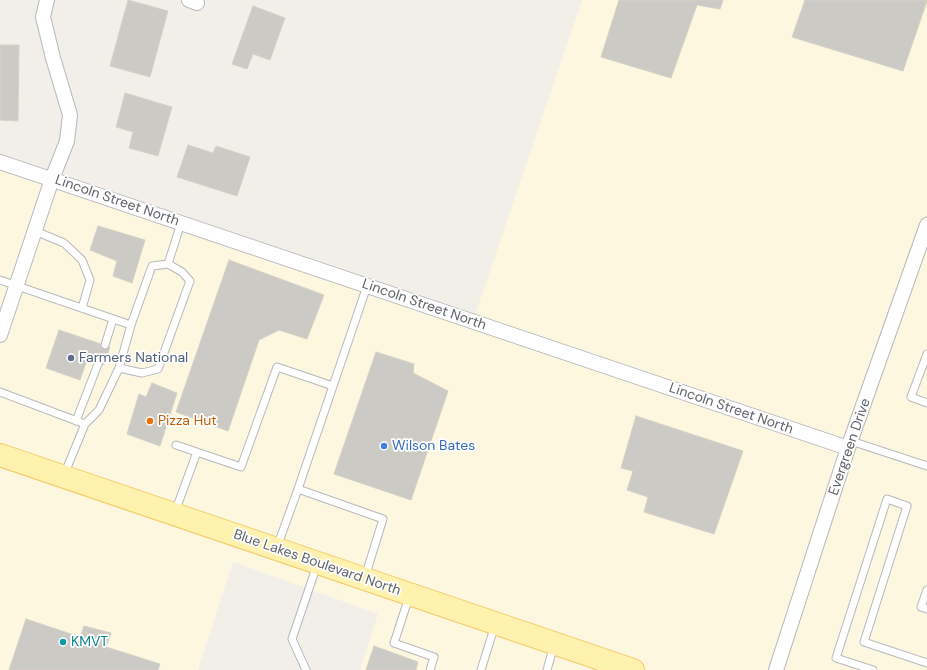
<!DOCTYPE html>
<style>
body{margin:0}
canvas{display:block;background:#f1efe8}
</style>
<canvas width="927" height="670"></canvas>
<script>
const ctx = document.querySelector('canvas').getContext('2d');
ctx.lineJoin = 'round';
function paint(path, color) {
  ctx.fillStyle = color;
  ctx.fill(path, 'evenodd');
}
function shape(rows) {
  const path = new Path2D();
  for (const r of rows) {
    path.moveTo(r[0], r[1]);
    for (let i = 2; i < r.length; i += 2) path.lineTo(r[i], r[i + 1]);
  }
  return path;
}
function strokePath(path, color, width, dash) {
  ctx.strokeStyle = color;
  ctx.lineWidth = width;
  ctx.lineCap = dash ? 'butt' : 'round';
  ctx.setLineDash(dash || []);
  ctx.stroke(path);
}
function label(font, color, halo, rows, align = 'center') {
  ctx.font = font + ' "DM Sans",sans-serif';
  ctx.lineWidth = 3.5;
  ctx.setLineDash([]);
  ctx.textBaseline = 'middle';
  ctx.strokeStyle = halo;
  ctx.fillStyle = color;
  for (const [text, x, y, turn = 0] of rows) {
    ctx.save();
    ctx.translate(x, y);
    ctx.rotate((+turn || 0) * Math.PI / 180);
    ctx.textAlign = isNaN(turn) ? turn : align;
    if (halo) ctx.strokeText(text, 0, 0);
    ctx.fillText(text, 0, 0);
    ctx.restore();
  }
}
paint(shape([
 [582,0,927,0,927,670,360,670,378,614,233,562,198,670,0,670,0,166,471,327]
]), '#fef7e0');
const building = shape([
 [128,0,168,11,150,77,110,66,128,0],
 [619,0,723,0,720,9,697,5,671,78,601,57,619,0],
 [805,0,927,0,927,1,903,71,792,37,805,0],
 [253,6,285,18,270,60,253,54,247,69,232,64,253,6],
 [0,45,19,45,18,121,0,120,0,45],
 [125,93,172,107,158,156,129,148,133,132,116,127,125,93],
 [188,145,213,153,216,146,250,157,237,196,177,177,188,145],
 [98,226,145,240,132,283,113,276,117,261,90,250,98,226],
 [229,260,324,295,307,339,279,330,259,340,228,431,176,412,229,260],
 [59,330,110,347,104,365,87,360,80,380,46,368,59,330],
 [376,352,414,364,413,373,448,391,411,500,334,474,376,352],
 [152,383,177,393,160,446,127,434,139,394,146,397,152,383],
 [636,416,743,451,714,534,644,512,648,497,627,490,633,471,621,468,636,416],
 [26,619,80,637,84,626,111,633,106,647,160,664,158,670,9,670,26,619],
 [374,646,418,662,416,670,366,670,374,646]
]);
paint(building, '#cccac5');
strokePath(building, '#d6d1c6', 1);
const service = shape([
 [35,231,64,243,82,260,90,280,82,308],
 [168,264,181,223],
 [0,280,131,325],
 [105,345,113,319],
 [927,354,911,397,927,403],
 [0,392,85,424],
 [76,421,98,364],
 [851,441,927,466],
 [176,445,241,467,277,367,333,386],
 [64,475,85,424,99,410,119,368,131,325,152,266,168,264,182,272,190,281,158,369,142,373,119,368],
 [175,512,197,452],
 [277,547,298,489],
 [365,577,383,519,298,489,367,286],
 [927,590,921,607,927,609],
 [409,597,394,643,434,657,430,670],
 [306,670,292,639,317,565],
 [481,670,495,625],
 [547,670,554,645],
 [873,670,836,658,887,499,907,506,864,642,927,663]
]);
const minor = shape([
 [189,0,197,3],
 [0,162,848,448],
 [0,335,52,179,67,141,70,115,53,58,43,17,47,0],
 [776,670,848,448,927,225]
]);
const primary = shape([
 [0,455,633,670]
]);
strokePath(service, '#b5b8bc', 9);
strokePath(minor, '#b5b8bc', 16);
strokePath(primary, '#f2c960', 24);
strokePath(service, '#fff', 7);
strokePath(minor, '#fff', 14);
strokePath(primary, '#fff2af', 22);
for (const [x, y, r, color] of [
 [71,358,4,"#5c6f8a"],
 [150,421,4,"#e8710a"],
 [384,446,4,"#3f7fe0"],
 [63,642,4,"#0f9aa8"]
]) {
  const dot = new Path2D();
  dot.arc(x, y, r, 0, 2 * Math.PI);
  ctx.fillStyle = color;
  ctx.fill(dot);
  strokePath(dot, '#fff', 1.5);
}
label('14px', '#5f6368', '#fff', [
 ["Lincoln Street North",117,201,19],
 ["Lincoln Street North",424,305,19],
 ["Lincoln Street North",731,409,19],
 ["Evergreen Drive",850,447,-71],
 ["Blue Lakes Boulevard North",317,563,19]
]);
label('14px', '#4e5e75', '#fff', [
 ["Farmers National",79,358]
], 'left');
label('14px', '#c56008', '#fff', [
 ["Pizza Hut",158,421]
], 'left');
label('14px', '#366cbe', '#fff', [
 ["Wilson Bates",392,446]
], 'left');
label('14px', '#0d838f', '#fff', [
 ["KMVT",71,642]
], 'left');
</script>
